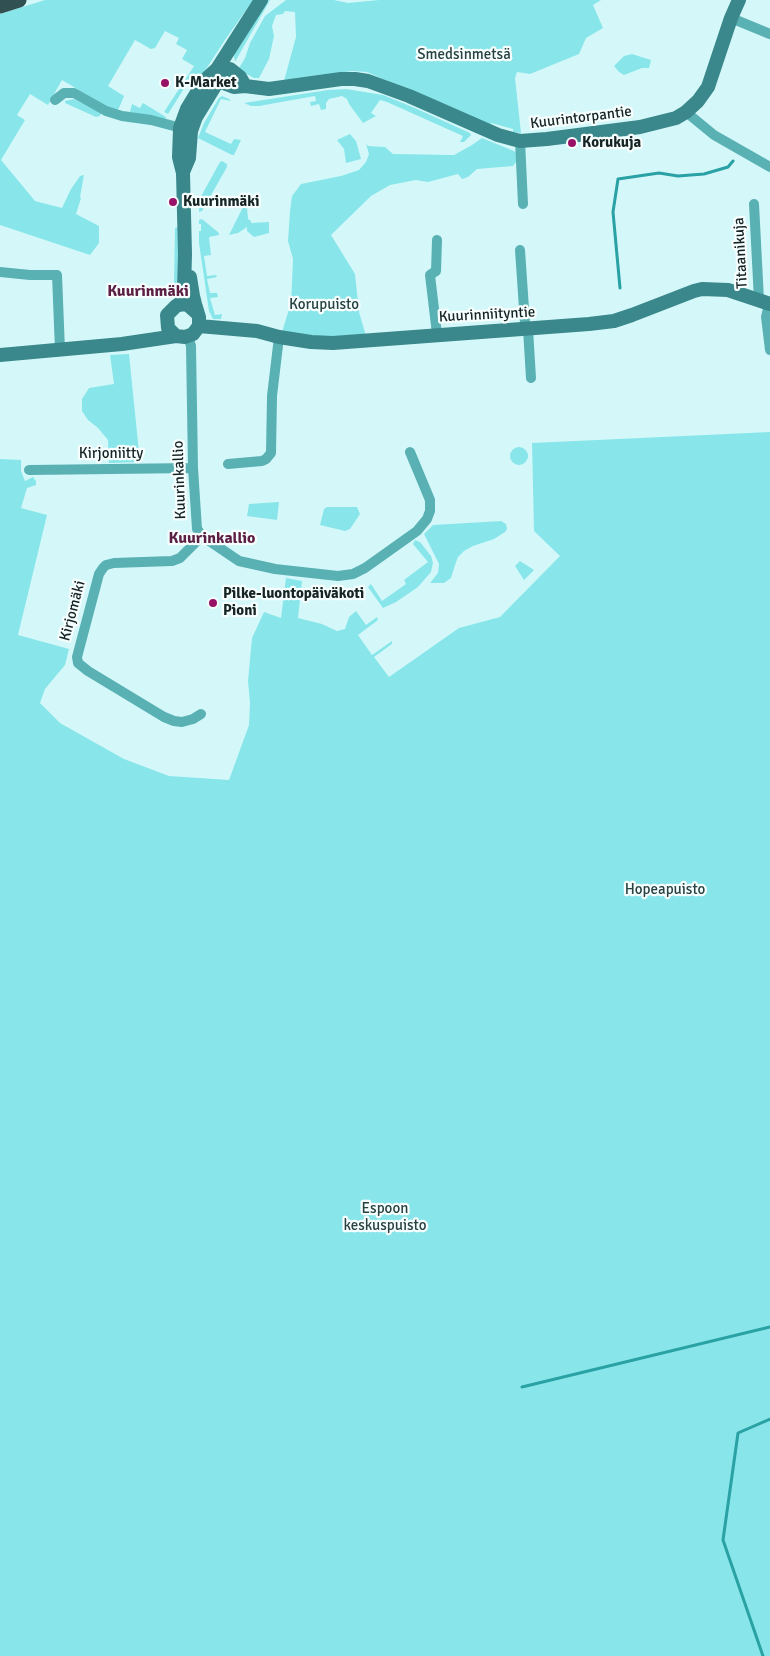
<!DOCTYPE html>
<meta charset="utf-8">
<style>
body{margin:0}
canvas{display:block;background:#d4f8f9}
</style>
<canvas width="770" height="1656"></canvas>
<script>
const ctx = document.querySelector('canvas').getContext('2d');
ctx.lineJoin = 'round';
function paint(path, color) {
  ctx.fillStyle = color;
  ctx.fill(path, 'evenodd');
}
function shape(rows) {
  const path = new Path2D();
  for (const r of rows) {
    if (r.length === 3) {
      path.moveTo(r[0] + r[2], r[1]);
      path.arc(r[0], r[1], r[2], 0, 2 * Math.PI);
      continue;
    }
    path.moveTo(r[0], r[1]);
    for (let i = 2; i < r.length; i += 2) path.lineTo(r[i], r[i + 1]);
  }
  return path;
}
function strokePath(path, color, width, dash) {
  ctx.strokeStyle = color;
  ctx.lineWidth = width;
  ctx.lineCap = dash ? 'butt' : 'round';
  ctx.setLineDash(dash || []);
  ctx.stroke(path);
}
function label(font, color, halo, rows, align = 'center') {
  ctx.font = font + ' Signika,sans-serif';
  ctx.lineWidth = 4.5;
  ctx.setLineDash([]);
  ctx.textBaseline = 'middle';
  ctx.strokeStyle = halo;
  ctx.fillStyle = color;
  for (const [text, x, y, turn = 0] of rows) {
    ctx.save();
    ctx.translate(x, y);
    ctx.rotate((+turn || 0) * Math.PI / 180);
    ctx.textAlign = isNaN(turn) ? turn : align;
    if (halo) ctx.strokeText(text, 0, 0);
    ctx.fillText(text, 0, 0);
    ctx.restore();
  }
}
paint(shape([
 [45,0,253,0,225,40,197,83,190,79,168,114,164,112,194,66,182,59,187,50,176,44,179,38,165,31,155,48,151,49,135,40,108,86,124,96,119,108,116,112,62,80,48,105,30,94,17,115,25,120,1,160,35,201,62,208,71,189,80,176,84,175,80,197,81,198,76,214,99,226,99,243,90,255,0,225,0,14],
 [265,0,270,0,235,62,234,56,236,49],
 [286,0,334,0,348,3,379,0,601,0,593,5,603,28,586,38,579,54,530,74,517,72,515,78,521,133,513,132,513,129,491,123,489,126,367,72,352,71,284,81,296,37,295,12,285,11,283,14,276,15,272,26,274,36,269,59,259,78,254,78,245,73,239,68,245,58,250,43,265,16],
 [632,54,651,60,649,68,642,68,624,75,619,72,614,66,624,56],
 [346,89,383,95,415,108,470,133,471,135,464,142,460,142,463,136,387,102,380,100,371,113,376,116,363,123,349,104,347,99,342,96,329,99,326,103,326,109,321,110,319,104,311,106,310,102,316,101,315,96,259,106,251,106,244,103,328,90],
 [222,96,229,99,231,101,221,99,205,132,231,144,234,139,241,140,234,155,232,155,198,138,204,123,219,98],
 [74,99,101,113,100,116,96,117,65,103,65,101],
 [143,103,166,117,165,120,130,112,132,104,140,108],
 [350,134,356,141,361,159,346,163,344,149,337,140],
 [482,138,514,151,516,153,516,162,513,166,477,169,468,177,462,179,458,174,428,182,416,180,390,185,371,196,331,235,355,274,359,312,366,336,326,339,282,332,291,303,293,259,288,241,290,211,292,196,301,184,341,176,359,170,366,162,369,154,366,144,368,146,385,147,393,154,454,155,472,145],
 [222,161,227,164,227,167,202,211,199,212,199,200,220,162],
 [244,205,247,208,248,219,251,221,251,223,269,222,269,233,254,237,247,231,247,227,238,233,229,235],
 [202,219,219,233,219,235,209,237,211,255,204,256,207,276,216,275,217,277,207,279,210,293,217,293,218,297,210,298,215,315,222,314,221,319,213,319,209,311,199,243,199,231,201,231,201,224,199,224,199,220],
 [178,227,178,284,174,284,175,228],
 [129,354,140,462,109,463,108,440,98,428,88,420,82,411,82,399,89,388,114,384,110,355],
 [770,432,770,1656,0,1656,0,459,21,460,21,471,25,481,33,477,36,481,36,485,27,488,21,508,47,515,18,635,69,649,65,665,45,689,40,703,60,723,124,759,169,776,229,780,249,725,250,703,248,681,252,638,264,612,281,618,286,578,302,581,298,618,322,624,337,631,345,629,349,617,356,611,366,625,377,617,378,620,358,635,372,655,392,641,392,644,374,657,389,677,459,628,500,617,560,556,534,531,532,443],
 [519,456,9],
 [279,502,277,520,247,516,249,504],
 [327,507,357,507,360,514,350,529,345,531,320,525,324,509],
 [501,521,506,524,507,529,505,532,494,539,473,546,464,551,458,557,455,565,451,578,444,583,430,583,438,573,439,564,424,534,433,525],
 [415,540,420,542,431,556,433,563,431,572,418,587,396,602,383,608,368,587,371,584,382,601,406,584,404,580,428,562,413,544],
 [520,561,534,570,524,580,515,566]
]), '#88e6ea');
strokePath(shape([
 [620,288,613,212,618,179,659,173,678,176,704,174,728,167,733,161],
 [522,1387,770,1327],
 [763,1656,723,1540,738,1433,770,1419]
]), '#29a1a5', 3);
strokePath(shape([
 [731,18,770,34],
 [55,100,64,93,74,93,106,111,122,116,151,120,185,129],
 [686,112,714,135,770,167],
 [520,141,523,204],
 [754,204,759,300],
 [437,240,436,271,430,275,437,334],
 [520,250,525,323,528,329,531,378],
 [0,272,30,275,57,275,60,350],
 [769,304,766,317,770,350],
 [188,336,191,346,193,468,197,529,202,536,239,561,275,569,338,576,353,574,365,568,417,531,427,519,430,511,430,500,410,452],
 [228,464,262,461,266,459,271,453,272,396,279,337],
 [29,470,193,468],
 [201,714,193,719,182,722,174,721,164,717,88,671,78,663,77,657,99,574,103,568,106,565,114,563,172,561,180,558,202,536]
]), '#59b1b4', 10);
strokePath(shape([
 [217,69,230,69,240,77,245,86],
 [218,81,234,87,245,86,269,89,341,79,355,79,368,81,409,96,498,135,520,141,547,139,640,127,676,118,686,112,698,101,708,87,731,18,739,0],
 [183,172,189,158,191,131,196,117,218,81,217,72],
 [190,277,193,296,195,304,199,317,199,326,193,334,185,337,176,336,168,328,167,315,176,306,182,304,188,305,198,314],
 [179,305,182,299,184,290,185,254,183,173,179,157,180,128,187,109,204,81,217,69,261,0],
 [199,326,257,331,279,337,311,342,333,343,589,324,614,321,632,315,694,291,702,289,728,290,770,304],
 [0,355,122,344,176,336]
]), '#3a888b', 14);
strokePath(shape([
 [0,6,19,0]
]), '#305051', 15);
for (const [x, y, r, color] of [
 [165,83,5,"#981267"],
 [572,143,5,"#981267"],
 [173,202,5,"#981267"],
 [213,603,5,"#981267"]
]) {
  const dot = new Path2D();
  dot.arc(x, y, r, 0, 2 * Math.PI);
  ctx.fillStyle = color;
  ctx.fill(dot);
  strokePath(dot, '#f7fefe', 2);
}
label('15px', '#284242', '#f7fefe', [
 ["Smedsinmetsä",464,55],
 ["Korupuisto",324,305],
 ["Hopeapuisto",665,890],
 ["Espoon",385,1209],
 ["keskuspuisto",385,1226]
]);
label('bold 15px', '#162424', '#f7fefe', [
 ["K-Market",175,83],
 ["Korukuja",582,143],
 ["Kuurinmäki",183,202],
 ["Pilke-luontopäiväkoti",223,594],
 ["Pioni",223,611]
], 'left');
label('15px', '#162424', '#f7fefe', [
 ["Kuurintorpantie",581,118,-7],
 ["Titaanikuja",741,253,-93],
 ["Kuurinniityntie",487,315,-3],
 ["Kirjoniitty",111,454],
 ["Kuurinkallio",180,480,-92],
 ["Kirjomäki",73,611,-75]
]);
label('bold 16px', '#5c1e42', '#f7fefe', [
 ["Kuurinmäki",148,292],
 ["Kuurinkallio",212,539]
]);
</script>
